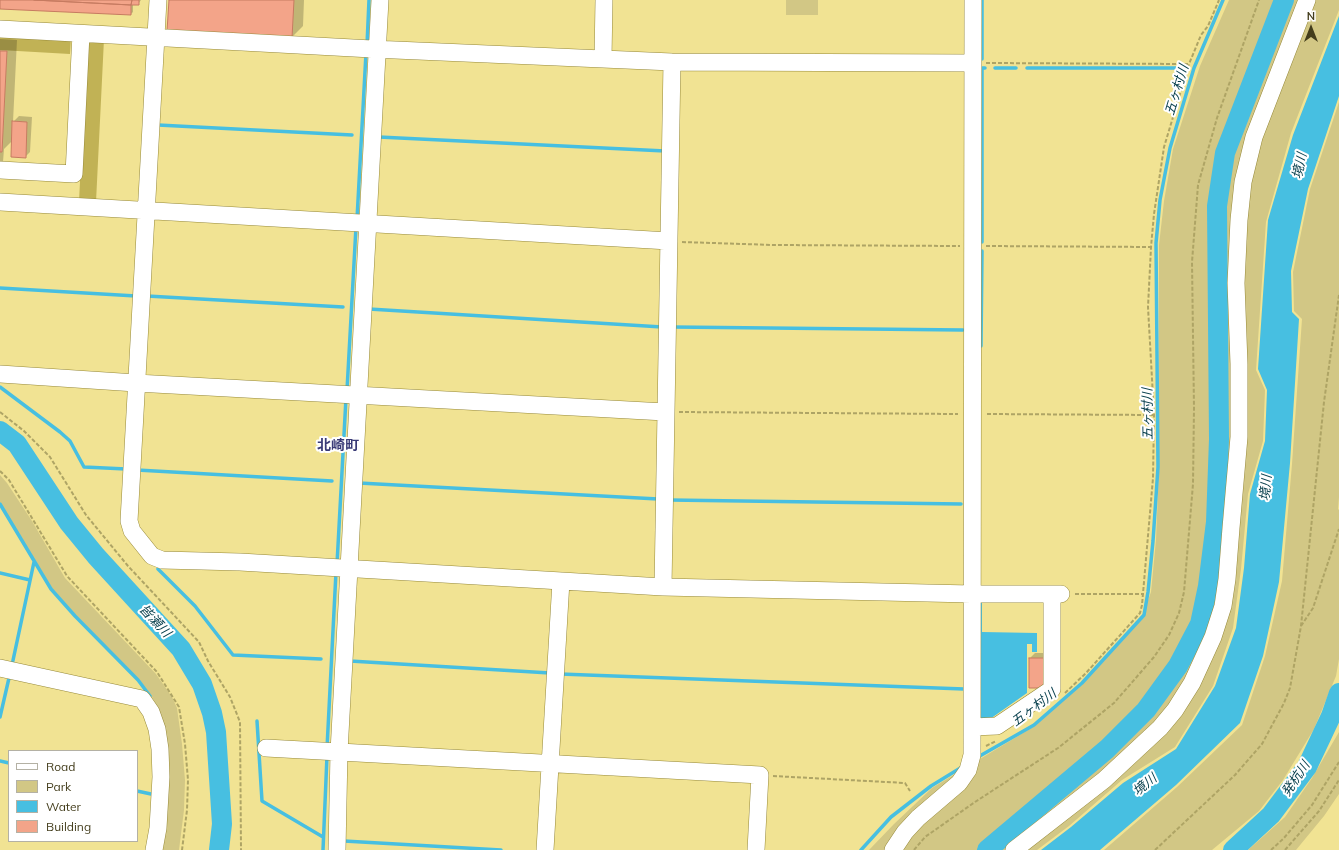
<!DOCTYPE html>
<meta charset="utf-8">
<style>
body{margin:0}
#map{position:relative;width:1339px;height:850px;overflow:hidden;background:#f1e393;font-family:Mulish,sans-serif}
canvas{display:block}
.legend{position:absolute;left:8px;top:750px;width:130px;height:92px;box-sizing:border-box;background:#fff;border:1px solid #b4b1a4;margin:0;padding:5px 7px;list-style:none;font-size:12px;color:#433d1c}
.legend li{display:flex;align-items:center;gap:8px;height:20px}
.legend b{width:20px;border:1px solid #b4b1a4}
.north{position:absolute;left:1291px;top:8px;width:40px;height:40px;-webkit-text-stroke:3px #fff;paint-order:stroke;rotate:0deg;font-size:11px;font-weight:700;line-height:16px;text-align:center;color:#433d1c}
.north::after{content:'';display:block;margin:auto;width:14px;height:18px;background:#433d1c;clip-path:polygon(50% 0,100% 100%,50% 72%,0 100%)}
</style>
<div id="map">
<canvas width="1339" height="850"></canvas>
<ul class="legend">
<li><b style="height:5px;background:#fff"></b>Road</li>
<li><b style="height:11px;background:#d2c785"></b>Park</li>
<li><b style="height:11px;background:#47bfe1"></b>Water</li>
<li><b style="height:11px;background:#f3a489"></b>Building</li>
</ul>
<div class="north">N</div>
</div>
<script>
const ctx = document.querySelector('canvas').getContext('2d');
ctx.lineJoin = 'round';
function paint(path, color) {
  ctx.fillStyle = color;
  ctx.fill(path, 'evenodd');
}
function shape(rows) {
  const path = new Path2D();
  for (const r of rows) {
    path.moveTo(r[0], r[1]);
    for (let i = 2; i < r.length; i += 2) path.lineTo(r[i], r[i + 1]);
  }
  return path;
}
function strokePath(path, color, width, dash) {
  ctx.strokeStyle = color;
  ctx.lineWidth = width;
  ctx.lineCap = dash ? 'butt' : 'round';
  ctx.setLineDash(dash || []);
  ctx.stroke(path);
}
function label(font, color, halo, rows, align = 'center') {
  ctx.font = font + ' Mulish,"Noto Sans JP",sans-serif';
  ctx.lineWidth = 4;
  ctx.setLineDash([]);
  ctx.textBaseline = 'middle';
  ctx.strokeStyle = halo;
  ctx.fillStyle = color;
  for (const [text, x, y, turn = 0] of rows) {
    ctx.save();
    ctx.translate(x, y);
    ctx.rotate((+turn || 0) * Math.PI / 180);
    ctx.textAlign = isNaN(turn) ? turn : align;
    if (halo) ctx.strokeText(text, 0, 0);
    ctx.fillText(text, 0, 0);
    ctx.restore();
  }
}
paint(shape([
 [786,0,818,0,818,15,786,15],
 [1229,0,1339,0,1339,10,1291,133,1266,222,1256,370,1265,390,1263,441,1248,494,1241,569,1233,628,1213,686,1175,747,1122,780,1069,826,1037,850,869,850,894,824,932,788,1033,727,1083,683,1104,661,1143,614,1151,592,1156,540,1159,468,1159,245,1164,201,1173,149,1200,66],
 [1339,102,1339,497,1338,509,1339,510,1339,659,1336,676,1314,729,1283,780,1259,811,1212,850,1104,850,1177,787,1242,725,1265,656,1282,581,1292,464,1302,319,1294,311,1293,272,1310,189],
 [0,475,7,483,32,521,65,578,156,674,172,697,177,708,182,744,185,780,184,810,179,850,163,850,166,827,159,711,151,695,141,682,76,615,52,588,0,502],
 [1339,732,1339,794,1324,816,1296,850,1248,850,1285,817,1312,778]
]), '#d2c785');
paint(shape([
 [0,34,71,37,70,54,0,50],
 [87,38,104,39,96,202,79,202]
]), '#c1b255');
paint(shape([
 [1339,16,1339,96,1308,189,1291,271,1292,312,1299,319,1290,463,1279,582,1263,656,1240,723,1176,785,1100,850,1041,850,1071,827,1123,783,1176,749,1215,686,1236,628,1244,568,1250,494,1265,441,1267,390,1258,369,1268,220,1293,135],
 [979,599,982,599,982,632,1037,633,1037,652,1032,652,1032,644,1027,644,1027,693,990,719,979,719]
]), '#47bfe1');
paint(shape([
 [0,0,141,0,138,4,133,4,133,12,131,14,0,8],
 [170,0,304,0,303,26,292,37],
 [0,39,17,40,13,122,19,116,32,117,30,152,25,157,13,140,4,149,3,162,0,164],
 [1035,653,1052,653,1052,682,1030,658]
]), '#0003');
strokePath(shape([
 [367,45,369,0],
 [982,59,982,0],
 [995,68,1016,68],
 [1027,68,1182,68],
 [158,125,352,135],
 [379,137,665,151],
 [357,219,366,53],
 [982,242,982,68,985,68],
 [0,288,136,296],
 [147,296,343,307],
 [369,309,662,327],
 [672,327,963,330],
 [981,346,982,251],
 [0,387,60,432,70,441,84,467,126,469],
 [347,390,356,227],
 [137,470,332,481],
 [359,483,658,499],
 [669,500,961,504],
 [0,504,51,589,75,616,138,680,150,696],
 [337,564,346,398],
 [158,569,195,606,233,655,321,659],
 [0,573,30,580],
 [350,661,550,673],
 [12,665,34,562],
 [560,674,964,689],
 [0,717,9,678],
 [257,721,262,801,323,837],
 [327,748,336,572],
 [978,757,1034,725,1082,683,1144,615,1148,592,1153,541,1158,467,1156,243,1160,200,1170,148,1194,68,1223,0],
 [0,761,9,763],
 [137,791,151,794],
 [344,841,501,850],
 [323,850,327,756],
 [861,850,891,817,931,786,962,767]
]), '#47bfe1', 3.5);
strokePath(shape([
 [0,431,17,444,69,523,96,556,181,649,202,684,212,713,216,732,222,824,219,850],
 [987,850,1107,749,1146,710,1178,666,1200,624,1208,586,1216,522,1219,439,1217,206,1225,153,1284,0],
 [1233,850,1271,815,1307,767,1331,716,1339,693]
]), '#47bfe1', 20);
const building = shape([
 [0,0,34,0,131,5,131,15,0,9,0,0],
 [34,0,132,0,131,5,34,0],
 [132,0,139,0,139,5,131,5,132,0],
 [169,0,294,0,292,38,167,31,169,0],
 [0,51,7,51,2,152,0,152,0,51],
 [12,121,27,122,26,158,11,157,12,121],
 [1029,658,1047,658,1047,688,1029,688,1029,658]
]);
paint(building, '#f3a489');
strokePath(building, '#c67b61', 1);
const minor = shape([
 [158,0,129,521,132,531,152,556,162,560,240,562,663,587,971,594,1061,594],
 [0,29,372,49,672,62,973,63],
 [603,59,604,0],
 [0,170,74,174,81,34],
 [0,202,669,241],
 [0,374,136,383,665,412],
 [663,587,672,62],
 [0,668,142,699,151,712,157,729,160,749,161,777,158,828,154,850],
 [972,727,997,726,1052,689,1052,594],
 [266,748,760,775,756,850],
 [337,850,339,752,380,0],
 [545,850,561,581],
 [893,850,905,832,918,818,959,783,968,770,972,755,973,0],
 [1014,850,1104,780,1160,728,1175,710,1192,683,1213,637,1223,606,1227,579,1231,528,1239,437,1239,364,1236,283,1239,220,1243,182,1254,137,1307,0]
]);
strokePath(minor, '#968939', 18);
strokePath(shape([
 [986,63,1189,64],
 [682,242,773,245,960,246],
 [986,246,1151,247],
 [0,412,24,431,50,457,86,515,128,566,199,642,208,661,230,697,240,722,241,850],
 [679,412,958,414],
 [987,414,1154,415],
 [0,471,9,480,67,576,157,672,179,707,185,744,188,780,187,810,182,850],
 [1075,594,1144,594],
 [1301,626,1313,608,1339,529],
 [1065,693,1086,673,1140,613,1142,605,1153,478,1154,415,1148,307,1151,247,1154,214,1164,147,1189,64,1201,35,1208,26,1219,0],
 [986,746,996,741],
 [773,776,905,783,910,791],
 [914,850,925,837,975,802,1058,748,1114,703,1154,657,1169,635,1179,613,1184,592,1193,484,1194,408,1192,262,1198,185,1217,118,1259,0],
 [1155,850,1235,775,1262,744,1284,703,1290,688,1301,626,1324,402,1339,295],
 [1271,850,1284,838,1312,805,1339,762],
 [1285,850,1319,811,1339,780]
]), '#aea465', 2, [4, 2]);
strokePath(minor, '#fff', 17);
label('italic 13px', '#043c4a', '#fff', [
 ["五ヶ村川",1177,90,-73],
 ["境川",1300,166,-78],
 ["五ヶ村川",1148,414,-91],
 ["境川",1266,488,-85],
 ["皆瀬川",155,621,47],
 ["五ヶ村川",1034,708,-37],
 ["発杭川",1296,779,-56],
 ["境川",1145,785,-39]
]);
label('bold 14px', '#393a76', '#fff', [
 ["北崎町",338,446]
]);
</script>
